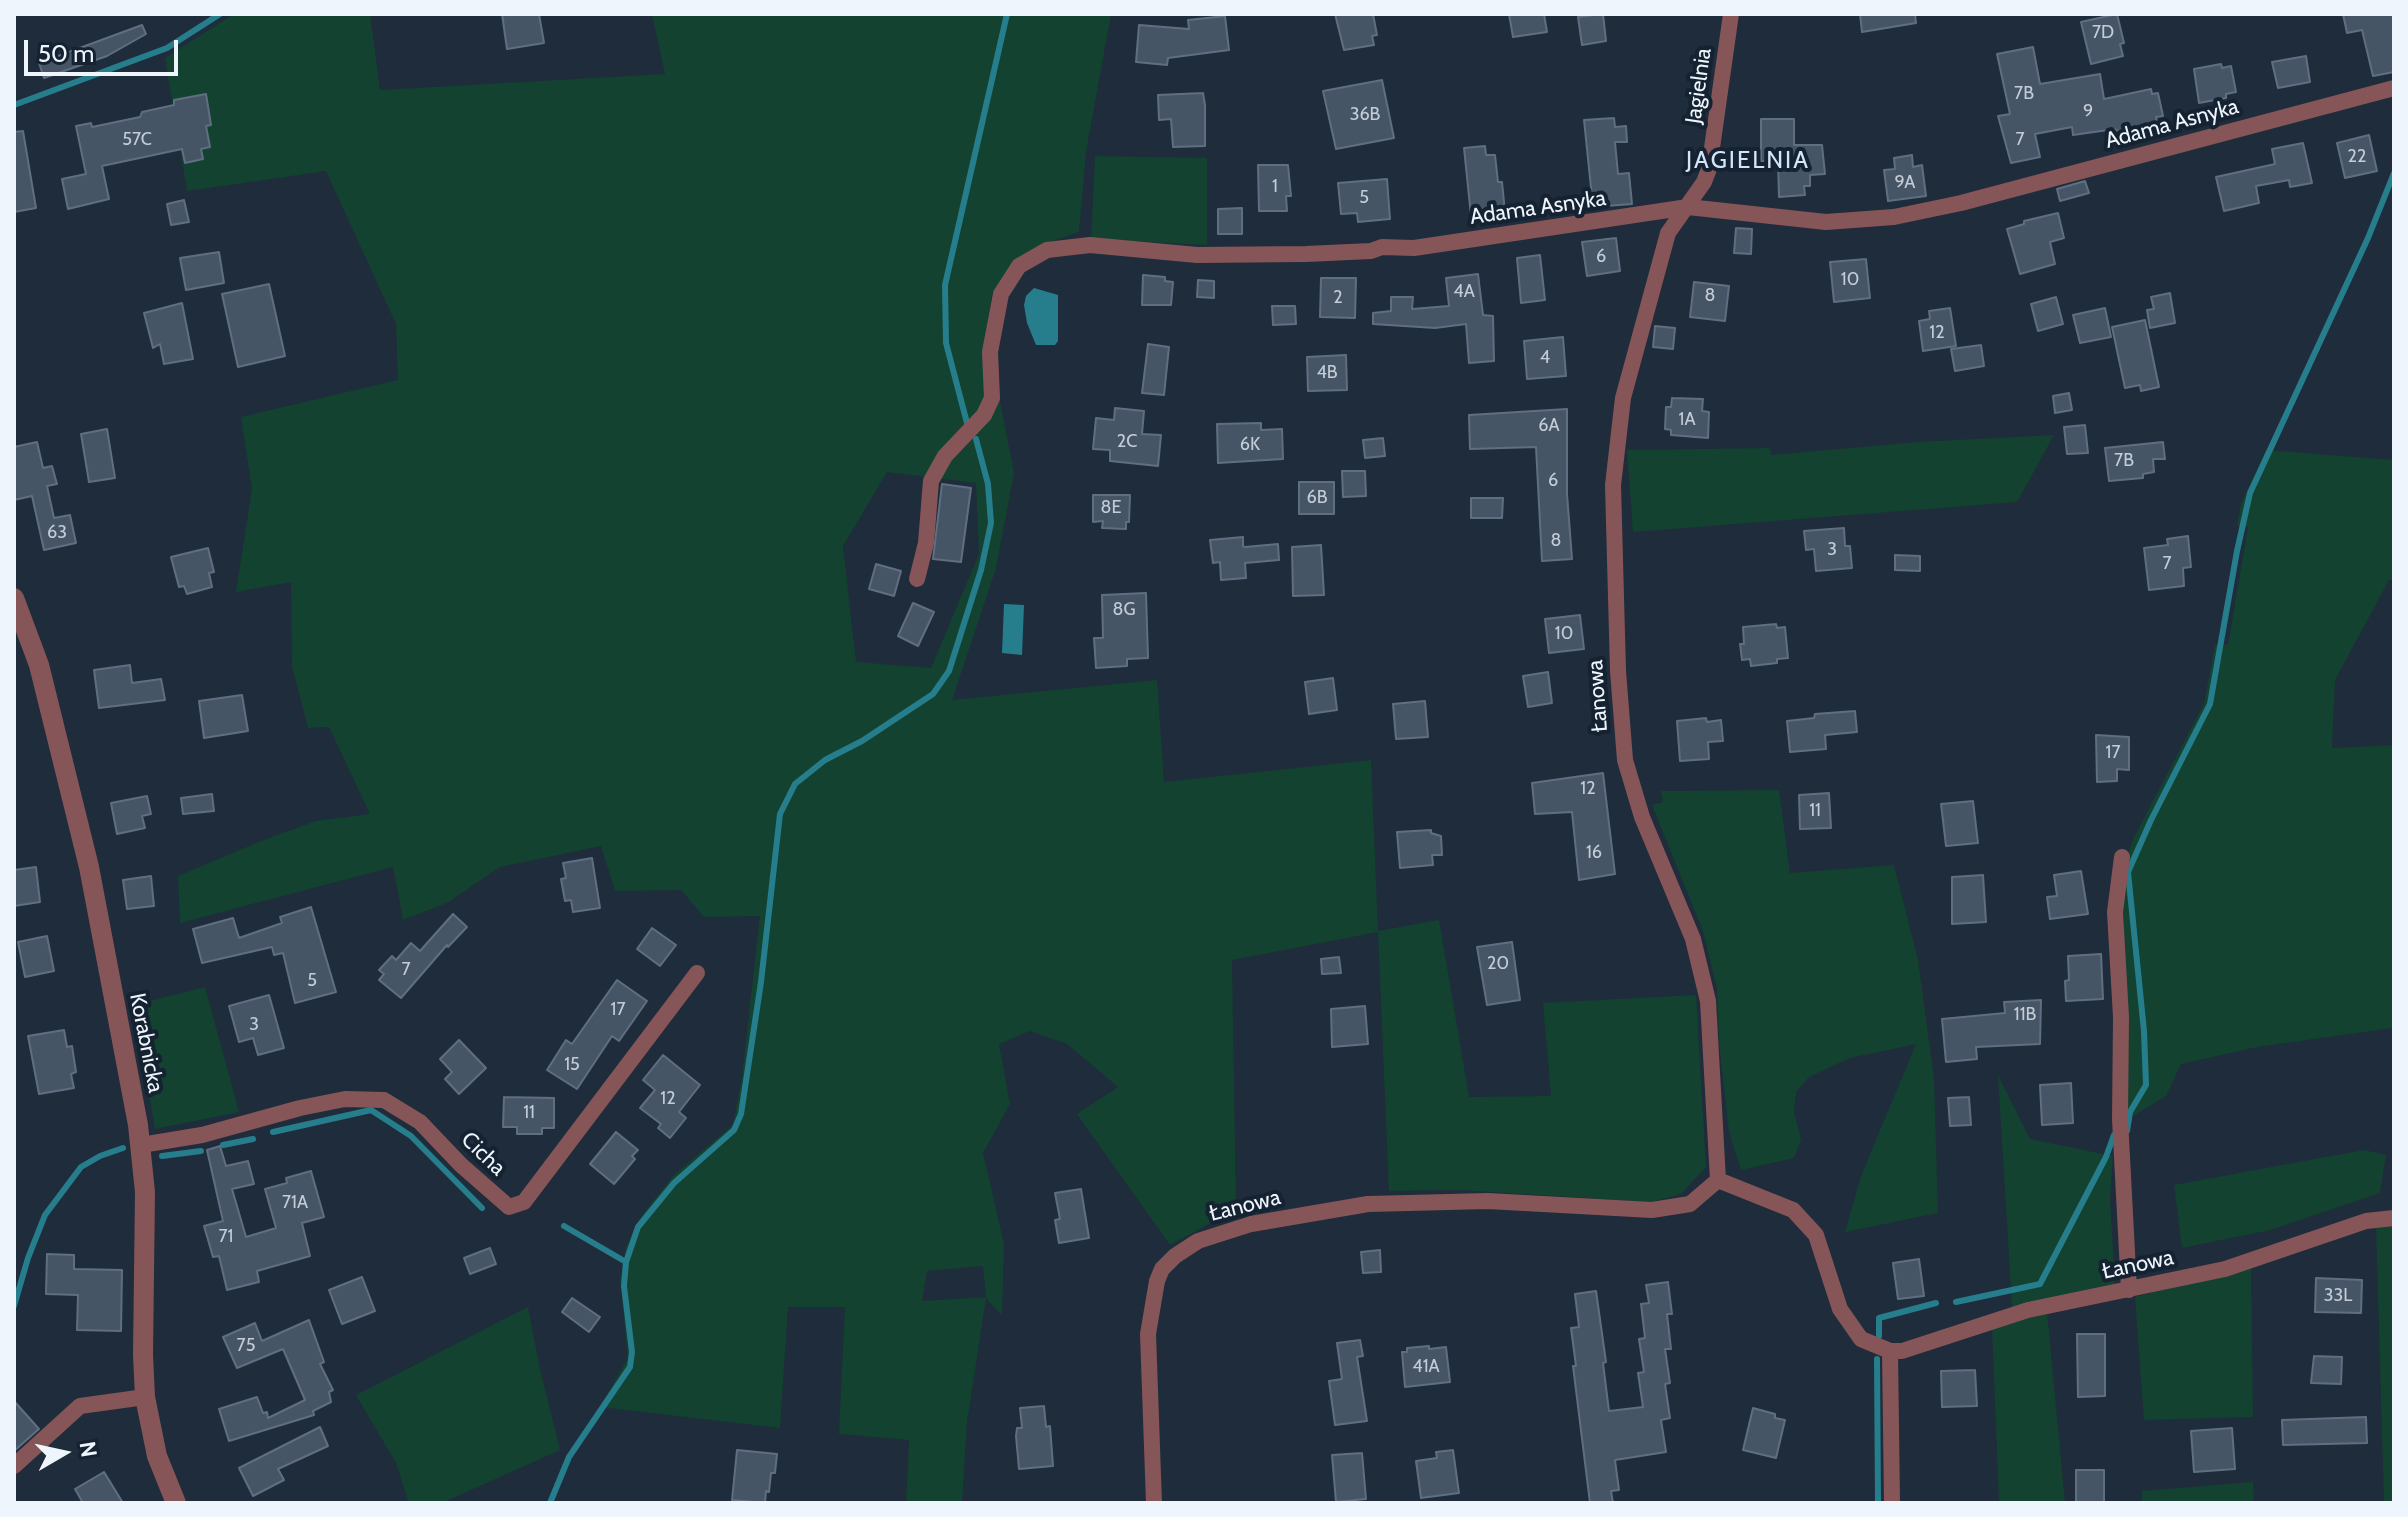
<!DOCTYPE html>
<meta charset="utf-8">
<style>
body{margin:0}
#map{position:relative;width:2408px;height:1517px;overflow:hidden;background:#1f2c3b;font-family:Cabin,sans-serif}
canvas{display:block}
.frame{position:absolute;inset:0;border:16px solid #eef5fd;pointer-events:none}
.north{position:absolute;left:24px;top:1413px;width:80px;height:80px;-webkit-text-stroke:6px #152231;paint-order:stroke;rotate:81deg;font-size:22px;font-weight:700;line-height:32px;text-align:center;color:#eef5fd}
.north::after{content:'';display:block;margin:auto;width:28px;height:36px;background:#eef5fd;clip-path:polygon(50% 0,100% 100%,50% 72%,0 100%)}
.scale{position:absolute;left:24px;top:40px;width:154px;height:36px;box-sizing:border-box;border:4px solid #eef5fd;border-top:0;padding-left:10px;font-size:24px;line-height:28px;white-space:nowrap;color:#eef5fd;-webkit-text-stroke:6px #152231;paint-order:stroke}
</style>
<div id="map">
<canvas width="2408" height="1517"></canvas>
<div class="frame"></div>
<div class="north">N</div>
<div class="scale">50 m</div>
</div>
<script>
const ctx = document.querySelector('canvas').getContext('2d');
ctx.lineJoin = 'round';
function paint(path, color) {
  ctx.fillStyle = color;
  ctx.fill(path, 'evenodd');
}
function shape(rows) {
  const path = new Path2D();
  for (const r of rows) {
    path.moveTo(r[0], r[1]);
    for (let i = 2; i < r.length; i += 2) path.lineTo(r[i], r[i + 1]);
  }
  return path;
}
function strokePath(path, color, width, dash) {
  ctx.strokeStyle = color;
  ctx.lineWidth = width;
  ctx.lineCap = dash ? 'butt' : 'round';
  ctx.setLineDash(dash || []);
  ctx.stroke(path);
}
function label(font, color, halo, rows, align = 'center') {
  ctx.font = font + ' Cabin,sans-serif';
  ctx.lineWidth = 8;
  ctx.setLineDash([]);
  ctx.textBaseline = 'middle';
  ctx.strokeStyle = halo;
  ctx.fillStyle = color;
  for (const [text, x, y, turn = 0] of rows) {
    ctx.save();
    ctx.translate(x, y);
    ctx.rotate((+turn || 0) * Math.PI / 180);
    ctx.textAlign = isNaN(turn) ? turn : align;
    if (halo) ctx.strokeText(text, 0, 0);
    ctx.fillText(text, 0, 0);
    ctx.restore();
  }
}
paint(shape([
 [234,14,370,14,380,90,665,74,652,14,1111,14,1086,152,1079,232,1047,243,1014,262,992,294,983,353,994,371,1014,473,996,568,952,700,1157,680,1164,782,1371,760,1378,931,1439,920,1469,1097,1551,1096,1543,1003,1696,995,1706,1167,1681,1194,1651,1202,1458,1190,1389,1191,1378,932,1232,960,1236,1213,1216,1220,1170,1245,1077,1114,1118,1087,1067,1044,1030,1031,999,1044,1010,1104,983,1153,1004,1244,1002,1316,986,1298,967,1422,962,1503,906,1503,909,1440,839,1434,845,1307,788,1307,780,1428,600,1407,628,1358,620,1280,626,1247,643,1214,673,1176,733,1125,742,1077,760,916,704,917,681,890,615,891,601,846,500,867,447,903,403,920,393,867,180,923,178,876,261,841,316,821,370,814,329,727,308,728,292,666,291,582,236,592,252,489,241,417,398,380,396,324,326,171,187,191,165,58],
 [887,472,976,483,979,554,931,668,856,662,843,546],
 [983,1266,986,1297,922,1301,927,1271],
 [1095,156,1207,158,1207,245,1091,239],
 [2054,435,2017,502,1633,532,1627,450,1770,448,1771,455,1918,442],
 [2266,450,2394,460,2394,580,2389,580,2335,680,2332,748,2394,745,2392,1028,2257,1047,2181,1064,2166,1096,2126,1120,2127,1016,2122,882,2132,841,2204,704,2215,645,2228,645,2248,527,2237,525,2241,504],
 [1779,790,1790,873,1894,865,1918,960,1934,1078,1938,1213,1845,1232,1861,1176,1916,1044,1850,1058,1809,1077,1796,1092,1794,1112,1801,1140,1794,1158,1741,1170,1729,1132,1719,1043,1717,989,1704,934,1652,805,1663,802,1661,791],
 [205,987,239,1112,155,1129,134,1005],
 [1998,1075,2030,1139,2113,1156,2110,1198,2115,1284,2012,1307],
 [2364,1150,2386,1155,2380,1193,2270,1230,2182,1248,2174,1185],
 [2376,1225,2394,1225,2394,1503,2384,1503],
 [2251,1267,2253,1417,2144,1420,2135,1297],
 [528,1307,540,1369,560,1450,442,1503,409,1503,396,1463,356,1395],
 [2047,1311,2065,1503,1999,1503,1992,1326],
 [2253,1482,2254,1503,2142,1503,2142,1491]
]), '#134230');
paint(shape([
 [1034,288,1058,295,1058,341,1055,345,1036,345,1027,323,1024,305,1026,296],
 [1004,604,1024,605,1022,655,1002,653]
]), '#267e8d');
strokePath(shape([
 [14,105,167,48,220,14],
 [967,423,946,343,945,285,1007,14],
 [2127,1131,2130,1112,2146,1085,2144,1031,2128,872,2151,820,2210,704,2237,551,2250,493,2368,238,2394,173],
 [273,1132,371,1110,411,1136,482,1208],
 [223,1145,253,1139],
 [162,1156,201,1151],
 [564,1226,626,1262],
 [1956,1302,2040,1284,2106,1157,2114,1135],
 [14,1306,28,1258,45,1215,81,1167,100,1156,123,1148],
 [1879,1336,1879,1318,1936,1303],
 [1877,1359,1878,1503],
 [550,1503,569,1457,630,1367,632,1352,624,1286,626,1262,638,1227,674,1183,734,1130,741,1114,761,982,780,814,795,784,825,760,862,741,933,694,949,671,981,570,991,523,988,484,976,439]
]), '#267e8d', 6);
const building = shape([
 [502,14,539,14,544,43,507,49,502,14],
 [1335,14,1373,14,1377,35,1372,36,1374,45,1344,50,1335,14],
 [1509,14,1544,14,1547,32,1513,37,1509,14],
 [1603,14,1606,41,1582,45,1578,17,1603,14],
 [1860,14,1915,14,1916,23,1862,32,1860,14],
 [2117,14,2124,43,2120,44,2123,56,2091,64,2081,22,2117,14],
 [2343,14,2394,14,2394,72,2373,76,2362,30,2347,33,2343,14],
 [1225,16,1229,50,1168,58,1167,65,1136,62,1139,25,1189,29,1188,20,1225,16],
 [142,25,146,34,107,56,44,78,39,63,142,25],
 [2033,47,2040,84,2100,74,2104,99,2151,89,2152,94,2158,93,2163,116,2156,117,2157,122,2115,131,2115,129,2073,135,2072,127,2035,134,2040,157,2011,163,1998,116,2010,114,1997,54,2033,47],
 [2306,56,2310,82,2278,88,2272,62,2306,56],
 [2221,64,2222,68,2231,66,2236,92,2226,94,2226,98,2199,103,2194,69,2221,64],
 [1382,80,1394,138,1336,149,1323,91,1382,80],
 [1203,93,1205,105,1205,146,1173,147,1171,119,1159,120,1158,95,1203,93],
 [206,94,211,125,206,126,210,147,201,149,203,159,185,163,182,149,102,166,109,199,68,209,62,179,86,174,76,126,91,123,92,127,140,117,142,112,174,105,174,100,206,94],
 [1614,118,1615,127,1626,126,1627,142,1615,142,1618,174,1629,173,1632,204,1593,207,1584,120,1614,118],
 [1761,119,1794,119,1794,145,1822,145,1825,174,1810,175,1810,186,1804,186,1805,195,1779,197,1778,161,1761,161,1761,119],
 [23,131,36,208,14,212,14,132,23,131],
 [2369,135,2377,171,2345,178,2337,143,2369,135],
 [2303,143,2312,183,2290,187,2289,180,2256,186,2259,203,2224,211,2216,177,2275,164,2272,149,2303,143],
 [1485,146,1486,155,1495,155,1498,182,1502,182,1505,212,1471,216,1464,148,1485,146],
 [1912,155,1913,167,1922,165,1926,196,1888,201,1884,170,1895,169,1894,158,1912,155],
 [1258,165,1288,165,1291,196,1286,196,1287,211,1259,211,1258,165],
 [1387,179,1390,219,1358,222,1357,213,1341,214,1338,183,1387,179],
 [2085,181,2089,193,2060,201,2057,189,2085,181],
 [184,200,189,222,171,225,167,204,184,200],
 [1242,208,1242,234,1218,234,1218,209,1242,208],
 [2058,213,2064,238,2050,242,2055,264,2020,274,2007,229,2024,224,2024,221,2058,213],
 [1736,228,1752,229,1751,254,1734,253,1736,228],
 [1616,238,1620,271,1587,276,1582,242,1616,238],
 [219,252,224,283,186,290,180,258,219,252],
 [1540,255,1545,300,1521,303,1517,258,1540,255],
 [1866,259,1870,298,1834,302,1830,262,1866,259],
 [1478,274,1483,315,1493,316,1494,361,1469,363,1466,324,1435,328,1373,324,1373,313,1391,311,1391,297,1413,297,1412,309,1449,306,1446,278,1478,274],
 [1143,275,1165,277,1165,281,1173,282,1171,305,1142,305,1143,275],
 [1321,278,1356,278,1355,318,1320,317,1321,278],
 [1198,280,1214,281,1214,298,1197,297,1198,280],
 [1694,282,1729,286,1725,321,1690,317,1694,282],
 [269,284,285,356,238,367,222,294,269,284],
 [2170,293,2175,323,2150,328,2147,310,2154,309,2151,297,2170,293],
 [2056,297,2063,324,2038,331,2031,304,2056,297],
 [182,303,193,359,164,364,160,344,153,348,144,313,182,303],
 [1272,306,1295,306,1296,324,1273,325,1272,306],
 [1950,308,1956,346,1923,351,1919,321,1930,319,1929,311,1950,308],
 [2105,308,2111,337,2080,343,2073,315,2105,308],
 [2145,320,2159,387,2141,391,2140,385,2125,388,2112,327,2145,320],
 [1655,326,1675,328,1673,349,1653,347,1655,326],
 [1563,337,1566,376,1527,379,1524,341,1563,337],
 [1148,344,1169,347,1164,395,1142,393,1148,344],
 [1981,345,1984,366,1955,371,1951,349,1981,345],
 [1346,355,1347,390,1308,391,1307,357,1346,355],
 [2069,393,2072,410,2055,413,2053,396,2069,393],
 [1672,398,1703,399,1702,411,1709,412,1708,438,1671,435,1671,430,1665,429,1666,407,1671,407,1672,398],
 [1115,408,1144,411,1142,434,1161,435,1158,466,1110,461,1110,450,1093,449,1096,418,1114,420,1115,408],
 [1567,409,1567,494,1572,559,1542,561,1536,447,1470,449,1469,415,1567,409],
 [1261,423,1261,430,1282,429,1283,459,1218,463,1217,424,1261,423],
 [2085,425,2088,453,2067,454,2064,427,2085,425],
 [107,429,115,478,89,482,81,434,107,429],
 [1383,438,1385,456,1365,458,1363,440,1383,438],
 [37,442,43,468,52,466,57,484,47,486,54,518,70,515,76,543,44,550,32,496,14,500,14,447,37,442],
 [2163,442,2165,459,2153,459,2154,472,2143,474,2143,478,2109,481,2105,448,2163,442],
 [1342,471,1365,471,1366,496,1343,497,1342,471],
 [1299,482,1334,482,1334,514,1299,514,1299,482],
 [942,484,971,488,961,562,933,559,942,484],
 [1093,495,1130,495,1129,522,1126,522,1126,529,1102,528,1103,521,1093,522,1093,495],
 [1471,498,1503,498,1502,518,1471,518,1471,498],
 [1844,528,1845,546,1850,546,1852,568,1816,571,1814,549,1806,550,1804,531,1844,528],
 [2188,536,2191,567,2183,568,2184,586,2149,590,2144,548,2168,545,2167,539,2188,536],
 [1243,537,1243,546,1245,547,1278,544,1279,560,1245,563,1246,578,1221,580,1220,562,1213,563,1210,540,1243,537],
 [1321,545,1324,595,1293,596,1292,547,1321,545],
 [208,548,214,572,209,573,212,587,187,594,184,586,179,587,171,557,208,548],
 [1895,555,1920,556,1920,571,1895,570,1895,555],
 [876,564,901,571,894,596,869,589,876,564],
 [1146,593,1148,658,1127,659,1127,666,1096,668,1094,638,1103,638,1102,595,1146,593],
 [913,603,934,612,918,646,898,636,913,603],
 [1580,615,1584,649,1549,653,1545,619,1580,615],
 [1776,624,1777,628,1785,627,1788,658,1777,659,1777,663,1751,666,1750,659,1742,660,1740,644,1744,644,1743,627,1776,624],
 [130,665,132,683,161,679,165,700,99,708,94,670,130,665],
 [1548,672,1552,703,1528,707,1523,676,1548,672],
 [1333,678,1337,710,1309,714,1305,682,1333,678],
 [242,695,248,731,204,738,199,701,242,695],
 [1425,701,1428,737,1396,739,1393,704,1425,701],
 [1855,711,1857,732,1825,735,1826,749,1790,752,1787,721,1814,718,1815,714,1855,711],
 [1706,718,1707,722,1721,720,1723,741,1708,742,1709,759,1680,761,1677,721,1706,718],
 [2096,735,2129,737,2129,770,2117,769,2117,781,2097,782,2096,735],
 [1603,773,1615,874,1579,880,1572,812,1535,814,1532,783,1603,773],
 [1829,793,1831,828,1800,829,1799,795,1829,793],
 [212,794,214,811,183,814,181,798,212,794],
 [147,796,151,814,142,816,145,828,117,834,111,803,147,796],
 [1973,801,1978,843,1946,846,1941,804,1973,801],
 [1431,830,1431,833,1441,836,1442,855,1432,855,1433,865,1400,868,1397,832,1431,830],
 [592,858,600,908,573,912,571,900,565,901,561,879,566,878,563,863,592,858],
 [36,867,40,902,14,906,14,870,36,867],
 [2081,871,2088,914,2050,919,2047,897,2057,896,2054,875,2081,871],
 [1983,875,1986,922,1952,924,1952,877,1983,875],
 [151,876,154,906,127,909,123,880,151,876],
 [311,907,336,992,295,1003,283,953,274,955,272,947,202,963,193,929,233,918,239,938,282,923,280,917,311,907],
 [453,914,467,927,448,947,447,945,401,998,379,980,384,974,379,970,392,956,396,960,411,943,420,951,453,914],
 [652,928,676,945,660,966,637,949,652,928],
 [47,936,54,971,25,977,18,942,47,936],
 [1512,942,1520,1000,1487,1005,1477,947,1512,942],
 [2101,954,2103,999,2066,1001,2065,981,2069,980,2068,956,2101,954],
 [1339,957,1341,973,1322,974,1321,959,1339,957],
 [617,980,647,1001,619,1041,612,1036,577,1089,547,1070,566,1040,572,1044,617,980],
 [269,995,284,1048,258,1055,253,1038,239,1042,229,1006,269,995],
 [2041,1000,2040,1044,1976,1047,1977,1059,1946,1062,1942,1019,2005,1013,2004,1002,2041,1000],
 [1365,1006,1368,1044,1332,1047,1331,1009,1365,1006],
 [64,1030,67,1047,72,1046,76,1072,71,1074,74,1088,39,1094,28,1036,64,1030],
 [459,1040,486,1068,459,1094,445,1079,452,1072,440,1059,459,1040],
 [663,1055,700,1085,679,1112,686,1118,670,1138,658,1128,661,1124,640,1108,655,1090,643,1080,663,1055],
 [2071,1083,2073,1123,2042,1125,2040,1085,2071,1083],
 [504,1097,554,1098,554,1128,542,1128,542,1134,517,1134,517,1127,503,1127,504,1097],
 [1969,1097,1971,1125,1950,1126,1948,1098,1969,1097],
 [616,1132,638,1150,632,1156,635,1159,614,1184,590,1164,616,1132],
 [220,1146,226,1166,248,1161,254,1184,232,1189,246,1237,276,1228,265,1189,287,1183,286,1178,311,1171,324,1217,302,1223,310,1256,257,1271,259,1282,227,1290,219,1256,213,1257,204,1226,223,1221,207,1150,220,1146],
 [1081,1189,1089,1238,1059,1243,1055,1220,1060,1219,1055,1193,1081,1189],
 [490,1248,496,1264,470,1274,464,1258,490,1248],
 [1380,1250,1381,1272,1363,1273,1361,1252,1380,1250],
 [47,1254,74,1255,74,1269,122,1270,121,1331,77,1330,78,1295,46,1294,47,1254],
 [1919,1259,1924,1296,1898,1299,1893,1263,1919,1259],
 [362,1277,375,1311,342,1324,329,1290,362,1277],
 [2316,1278,2362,1280,2361,1313,2315,1312,2316,1278],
 [1668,1282,1672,1314,1667,1314,1671,1349,1665,1349,1670,1383,1665,1384,1670,1418,1661,1420,1666,1452,1615,1460,1619,1490,1611,1491,1613,1503,1590,1503,1573,1366,1576,1366,1571,1328,1579,1327,1575,1294,1596,1291,1606,1362,1603,1363,1609,1411,1643,1407,1638,1373,1644,1372,1639,1339,1645,1338,1641,1304,1649,1303,1646,1285,1668,1282],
 [572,1298,600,1317,589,1332,562,1312,572,1298],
 [309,1320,324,1362,320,1364,333,1390,329,1392,331,1402,313,1411,314,1415,229,1441,219,1409,257,1397,263,1413,267,1412,268,1418,305,1400,283,1349,237,1368,223,1337,255,1323,262,1341,309,1320],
 [2077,1334,2105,1334,2105,1396,2078,1397,2077,1334],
 [1360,1340,1363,1356,1357,1357,1367,1421,1335,1425,1329,1381,1342,1379,1337,1343,1360,1340],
 [1429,1346,1429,1349,1446,1347,1450,1382,1405,1387,1402,1352,1407,1352,1407,1348,1429,1346],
 [2314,1356,2342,1357,2341,1384,2311,1383,2314,1356],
 [1975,1370,1977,1406,1942,1407,1941,1371,1975,1370],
 [14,1401,39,1429,14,1451,14,1401],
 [1044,1406,1046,1427,1050,1426,1053,1466,1019,1469,1016,1436,1017,1428,1022,1428,1020,1408,1044,1406],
 [1753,1408,1775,1414,1775,1418,1785,1420,1776,1458,1743,1450,1753,1408],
 [2366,1417,2367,1443,2283,1445,2282,1420,2366,1417],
 [320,1427,328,1446,278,1469,284,1480,253,1496,239,1468,320,1427],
 [2232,1428,2235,1469,2194,1472,2191,1431,2232,1428],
 [737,1450,777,1454,775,1473,771,1473,769,1492,766,1491,765,1503,732,1500,737,1450],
 [1453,1450,1459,1493,1421,1498,1416,1461,1437,1458,1436,1452,1453,1450],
 [1362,1453,1366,1499,1336,1502,1332,1455,1362,1453],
 [2076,1470,2104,1470,2104,1503,2076,1503,2076,1470],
 [104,1472,123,1503,83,1503,75,1489,104,1472]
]);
paint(building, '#465566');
strokePath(building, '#5f6f81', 2);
strokePath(shape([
 [917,579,926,543,931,481,945,456,984,415,992,398,990,352,1001,294,1019,266,1047,250,1090,245,1197,255,1306,254,1371,251,1382,247,1414,248,1688,207,1826,222,1894,217,1961,203,2394,88],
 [2122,857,2115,912,2121,1017,2120,1119,2129,1290],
 [141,1145,202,1135,300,1108,345,1099,384,1100,420,1122,461,1165,509,1207,524,1202,697,973],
 [1718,1180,1708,1001,1693,939,1642,817,1625,760,1618,671,1613,485,1623,398,1668,233,1704,182,1709,169,1731,14],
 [1718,1180,1793,1210,1816,1235,1840,1309,1861,1339,1890,1351,1892,1503],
 [1890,1351,1902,1351,2028,1310,2225,1269,2366,1221,2394,1218],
 [14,1466,80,1406,145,1397],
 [1154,1503,1148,1334,1157,1281,1162,1269,1175,1256,1198,1241,1251,1224,1368,1204,1488,1201,1652,1210,1690,1204,1718,1180]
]), '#865558', 16);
strokePath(shape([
 [14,598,39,665,89,867,138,1125,145,1192,143,1355,145,1397,157,1456,176,1503]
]), '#865558', 20);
label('18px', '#c4cdd7', null, [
 ["7D",2103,33],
 ["7B",2024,94],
 ["9",2088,112],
 ["36B",1365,115],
 ["57C",137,140],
 ["7",2020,140],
 ["22",2357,157],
 ["9A",1905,183],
 ["1",1275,187],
 ["5",1364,198],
 ["6",1601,257],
 ["10",1850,280],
 ["4A",1464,292],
 ["8",1710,296],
 ["2",1338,298],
 ["12",1937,333],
 ["4",1545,358],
 ["4B",1327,373],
 ["1A",1687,420],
 ["6A",1549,426],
 ["2C",1127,442],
 ["6K",1250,445],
 ["7B",2124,461],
 ["6",1553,481],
 ["6B",1317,498],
 ["8E",1111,508],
 ["63",57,533],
 ["8",1556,541],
 ["3",1832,550],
 ["7",2167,564],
 ["8G",1124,610],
 ["10",1564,634],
 ["17",2113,753],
 ["12",1588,789],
 ["11",1815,811],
 ["16",1594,853],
 ["20",1498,964],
 ["7",406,970],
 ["5",312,981],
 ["17",618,1010],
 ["11B",2025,1015],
 ["3",254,1025],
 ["15",572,1065],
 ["12",668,1099],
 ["11",529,1113],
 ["71A",295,1203],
 ["71",226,1237],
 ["33L",2338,1296],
 ["75",246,1346],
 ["41A",1426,1367]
]);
label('22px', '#eef5fd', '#152231', [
 ["Jagielnia",1699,86,-82],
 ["Adama Asnyka",2172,124,-15],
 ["Adama Asnyka",1538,208,-8],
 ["Łanowa",1598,696,-94],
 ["Korabnicka",146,1043,79],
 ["Cicha",483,1154,44],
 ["Łanowa",1245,1206,-14],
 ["Łanowa",2138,1265,-12]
]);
ctx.letterSpacing = '2px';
label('24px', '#d3e5f9', '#152231', [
 ["JAGIELNIA",1748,161]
]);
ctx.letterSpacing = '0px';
</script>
